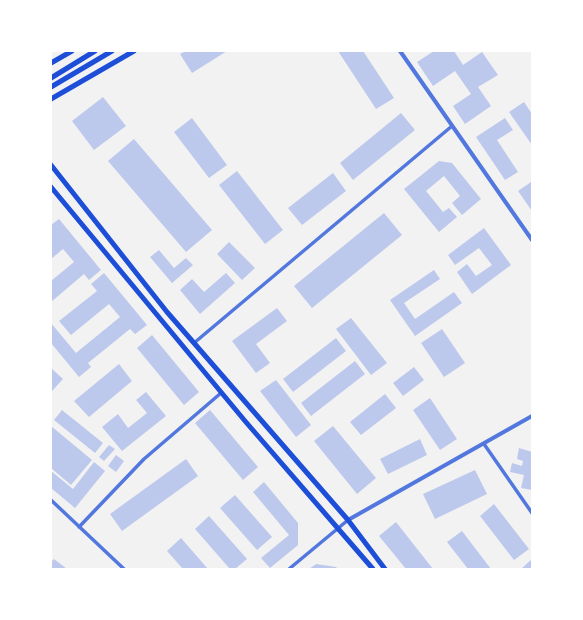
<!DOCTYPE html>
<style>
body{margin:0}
#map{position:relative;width:583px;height:620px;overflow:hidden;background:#f2f2f2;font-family:"Alegreya Sans",sans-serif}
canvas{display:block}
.frame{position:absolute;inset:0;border:52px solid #fff;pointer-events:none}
</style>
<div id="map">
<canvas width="583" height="620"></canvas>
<div class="frame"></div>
</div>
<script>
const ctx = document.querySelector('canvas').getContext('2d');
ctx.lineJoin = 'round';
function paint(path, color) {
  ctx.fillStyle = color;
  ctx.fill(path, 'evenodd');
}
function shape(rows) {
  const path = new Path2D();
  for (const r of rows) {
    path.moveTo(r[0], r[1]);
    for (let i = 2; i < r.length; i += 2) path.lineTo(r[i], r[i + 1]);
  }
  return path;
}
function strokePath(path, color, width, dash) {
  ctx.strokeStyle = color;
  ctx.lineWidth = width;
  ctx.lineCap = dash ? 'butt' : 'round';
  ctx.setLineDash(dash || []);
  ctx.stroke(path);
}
paint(shape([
 [186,51,227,51,192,73,180,54],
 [338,51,363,51,394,98,376,109],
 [434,51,454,51,463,65,482,52,498,75,478,87,491,106,465,124,453,106,471,94,455,71,433,86,417,62],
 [103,97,126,126,94,150,72,121],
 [524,102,532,114,532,145,509,112],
 [401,113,415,130,353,180,340,163],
 [192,118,227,165,209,178,174,132],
 [505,118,513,130,497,140,518,172,505,180,476,137],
 [134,139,212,230,186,252,108,161],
 [439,161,452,163,481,199,462,215,452,203,460,196,444,176,426,191,443,212,449,208,457,217,439,232,404,189],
 [237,171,283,230,265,244,219,185],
 [333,173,346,191,302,225,288,208],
 [531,182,532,183,532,211,518,191],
 [384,213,402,235,312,308,294,286],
 [59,219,101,270,89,280,84,274,51,302,51,281,74,262,63,249,51,259,51,225],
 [484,228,511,265,472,294,457,272,467,264,476,276,492,265,479,248,455,265,448,255],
 [229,242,255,268,242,280,217,254],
 [159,250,174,268,186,258,193,265,172,283,150,257],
 [434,270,440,279,404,303,415,319,454,292,462,303,415,336,390,300],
 [104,273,147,325,135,334,130,329,88,363,91,367,79,377,51,343,51,323,76,353,120,317,109,304,71,335,59,321,97,291,91,284],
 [226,273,235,283,200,314,180,290,192,279,204,292],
 [277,308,287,321,256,344,270,363,256,373,232,341],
 [351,318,387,363,371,375,336,329],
 [442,329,465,363,444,377,421,343],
 [152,335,199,392,184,405,137,348],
 [336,338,346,351,293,392,283,379],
 [355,361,365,374,311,416,301,403],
 [119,364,132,381,89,417,74,401],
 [414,367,424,380,403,396,393,383],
 [51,368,63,379,52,391,51,390],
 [276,380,311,425,296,437,260,391],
 [146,392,166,416,122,451,102,427,118,414,128,428,147,413,136,400],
 [385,394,396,408,361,435,350,422],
 [430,398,457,439,440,450,413,410],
 [62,410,103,443,95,453,54,420],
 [210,410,258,467,243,480,195,423],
 [51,426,92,460,71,485,51,468],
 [333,426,376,478,357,494,314,441],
 [420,439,427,455,388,474,380,459],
 [109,445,115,449,104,461,99,457],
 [519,448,532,452,532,490,521,488,524,475,510,472,512,463,522,466,523,461,517,459],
 [116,455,124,461,116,472,108,466],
 [186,459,198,476,122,531,110,514],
 [94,462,105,471,75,508,51,488,51,471,73,489],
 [475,470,487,494,435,519,423,494],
 [264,482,298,523,298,545,270,568,261,558,289,535,253,492],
 [235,495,272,537,257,550,220,508],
 [494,504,529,549,514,560,480,516],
 [209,516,247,559,235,569,230,569,195,529],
 [396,522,433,569,406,569,379,536],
 [462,531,491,569,468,569,447,542],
 [181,538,208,569,183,569,167,551],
 [54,559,67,569,51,569,51,562],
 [532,559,532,569,521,569],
 [316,564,336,567,338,569,309,569]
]), '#bdc9ec');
strokePath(shape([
 [194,343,452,126],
 [484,444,532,513],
 [51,500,124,569],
 [79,527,144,459,221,393],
 [289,569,348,520]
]), '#5277de', 3.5);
strokePath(shape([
 [400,51,532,240],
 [348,520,532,416]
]), '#5277de', 4);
strokePath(shape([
 [51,63,72,51],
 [51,78,95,51],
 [51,87,112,51],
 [51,99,134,51],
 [51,165,167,312,348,520,385,569],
 [51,187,245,421,373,569]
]), '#1d4ed8', 5);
</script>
